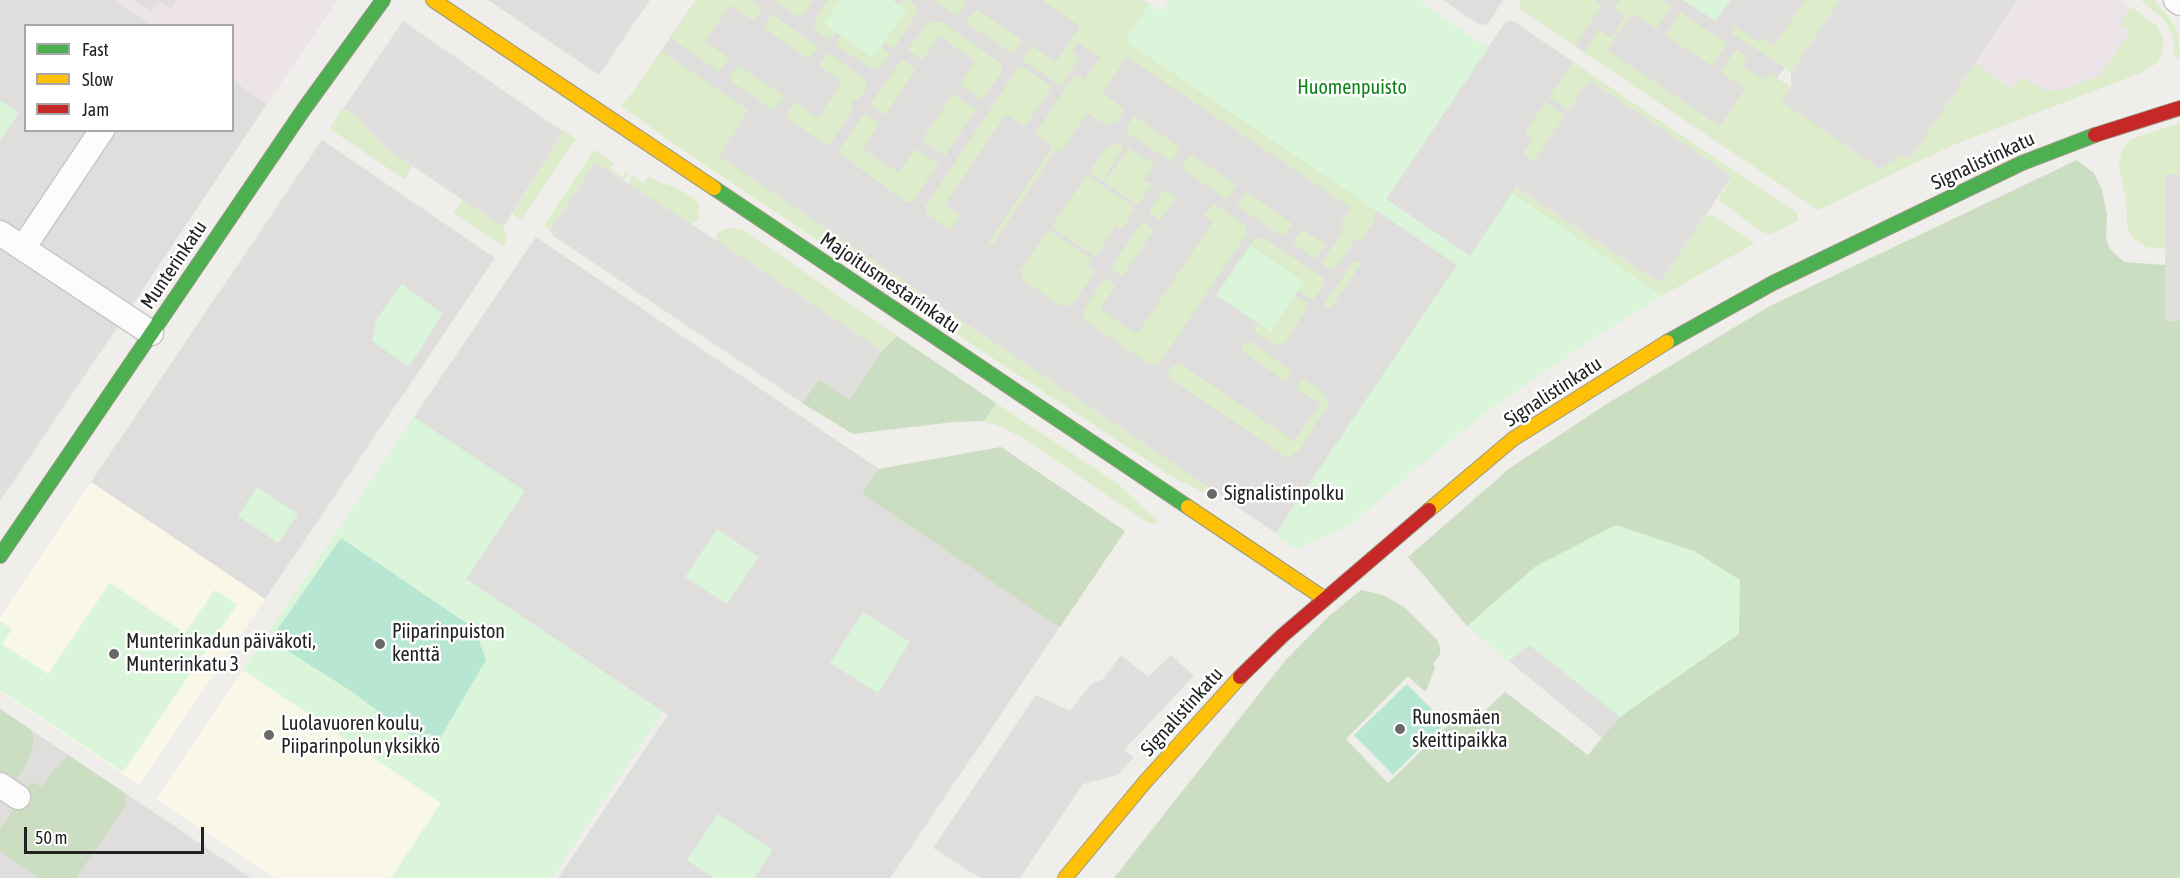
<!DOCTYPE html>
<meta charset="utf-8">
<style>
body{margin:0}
#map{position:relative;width:2180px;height:878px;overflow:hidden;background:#f0eeeb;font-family:"Asap Condensed",sans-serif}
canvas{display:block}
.legend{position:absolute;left:24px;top:24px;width:210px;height:108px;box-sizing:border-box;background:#fff;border:2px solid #a7a7a7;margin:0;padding:8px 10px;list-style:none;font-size:18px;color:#222}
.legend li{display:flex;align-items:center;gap:12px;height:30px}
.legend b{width:30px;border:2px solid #a7a7a7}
.scale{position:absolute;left:24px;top:827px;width:180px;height:27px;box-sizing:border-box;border:3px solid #222;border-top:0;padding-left:8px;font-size:18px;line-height:21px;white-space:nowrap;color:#222;-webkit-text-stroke:4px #fff;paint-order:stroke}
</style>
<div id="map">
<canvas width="2180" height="878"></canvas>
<ul class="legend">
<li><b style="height:8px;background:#4caf50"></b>Fast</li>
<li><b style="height:8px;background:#ffc107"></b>Slow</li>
<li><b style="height:8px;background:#c62828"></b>Jam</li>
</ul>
<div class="scale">50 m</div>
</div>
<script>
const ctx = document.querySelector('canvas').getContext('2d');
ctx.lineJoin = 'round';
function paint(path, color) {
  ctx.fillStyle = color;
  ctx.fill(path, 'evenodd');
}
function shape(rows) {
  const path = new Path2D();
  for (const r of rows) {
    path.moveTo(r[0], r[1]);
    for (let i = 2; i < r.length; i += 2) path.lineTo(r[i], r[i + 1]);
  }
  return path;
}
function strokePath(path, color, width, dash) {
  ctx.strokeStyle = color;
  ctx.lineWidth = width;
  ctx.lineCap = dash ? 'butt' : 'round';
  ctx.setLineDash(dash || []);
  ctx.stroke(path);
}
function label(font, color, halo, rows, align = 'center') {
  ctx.font = font + ' "Asap Condensed",sans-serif';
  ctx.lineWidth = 5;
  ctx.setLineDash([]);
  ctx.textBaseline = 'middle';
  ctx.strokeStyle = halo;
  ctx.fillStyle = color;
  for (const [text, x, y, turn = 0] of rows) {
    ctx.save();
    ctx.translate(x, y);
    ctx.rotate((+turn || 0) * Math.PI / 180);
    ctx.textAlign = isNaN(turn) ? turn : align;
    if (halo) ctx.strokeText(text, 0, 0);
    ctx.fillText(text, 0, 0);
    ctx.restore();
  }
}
paint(shape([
 [0,0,114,0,152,25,26,26,26,130,232,130,233,80,267,104,100,353,0,285],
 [488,0,650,0,599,75],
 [696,0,1143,0,1149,4,1125,41,1458,265,1276,533,630,96],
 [1443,0,1503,0,1489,22,1484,25,1478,24],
 [1521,0,1830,0,1729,150,1523,11,1519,6],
 [1509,21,1515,22,1592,75,1470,256,1386,199,1504,24],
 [322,140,495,258,265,599,91,482],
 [536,237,879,469,1001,447,1125,531,890,878,558,878,668,715,466,579,414,417],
 [0,709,125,793,251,878,0,878]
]), '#dfdedc');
paint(shape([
 [114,0,338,0,267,104,233,80,232,26,152,25],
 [2018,0,2120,0,2158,28,2163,39,2162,54,2154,65,2143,72,1953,145,1940,115]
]), '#ede4e9');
paint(shape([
 [91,482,265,599,139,785,0,691,0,617],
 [243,670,441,803,391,878,275,878,156,799]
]), '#f8f7e8');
paint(shape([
 [696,0,751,0,763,8,754,21,730,5,705,42,729,58,719,72,672,39,672,36],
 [772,0,813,0,803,15,797,16],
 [828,0,840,0,824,24,836,33,830,40,816,31,814,26,815,20],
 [902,0,908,0,915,5,917,12,894,49,884,42,906,10,899,4],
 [933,0,963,0,967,2,957,16],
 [1042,0,1143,0,1161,12,1379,199,1373,223,1361,241,1356,239,1336,268,1331,270,1322,264,1344,228,1340,225,1351,208,1127,57,1102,93,1125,109,1117,122,1107,125,1087,113,1061,152,1056,149,992,246,988,243,1053,146,1035,134,1075,74,1084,80,1100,57,1078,43,1072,51,1080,57,1061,86,1022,60,1032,46,1056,62,1080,26],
 [1521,0,1594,0,1602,6,1575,45,1523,11,1519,6],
 [1620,0,1663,0,1672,6,1656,29,1632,13,1607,50,1720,126,1745,89,1721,72,1736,49,1747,57,1742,65,1764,80,1770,73,1791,87,1782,102,1910,159,1976,63,2011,89,2023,77,2043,90,2061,90,2099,76,2130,32,2120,24,2128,10,2133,8,2156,25,2162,35,2164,46,2158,62,2143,72,1953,145,1818,210,1584,52,1599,30,1611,38,1625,17,1614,8],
 [1805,0,1840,0,1791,72,1732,33,1734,25,1759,42,1763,38,1774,46],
 [2141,0,2154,0,2169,17,2178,33,2180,58,2175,57,2172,35,2165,21],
 [976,9,1022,40,1013,54,966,23],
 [1680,12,1727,44,1712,66,1665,35],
 [772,14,818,47,809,59,763,28],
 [933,21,942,22,1002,64,1002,71,982,101,960,84,975,61,939,36,923,60,908,50,925,25],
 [841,36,873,58,881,47,890,54,881,67,872,69,835,44],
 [661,51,749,110,719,156,929,298,928,301,916,306,703,164,621,106,630,96],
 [827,54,830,54,865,79,868,87,860,98,854,100,851,104,852,111,831,143,826,145,785,117,794,102,818,118,842,82,819,65],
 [902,59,916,69,885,115,870,105],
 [1573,62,1797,213,1799,220,1771,234,1764,233,1718,200,1732,176,1589,80,1568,110,1549,97],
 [738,65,784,96,775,110,772,110,731,81,729,78],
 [1024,67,1052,87,1025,127,1006,114,945,204,960,215,951,231,927,214,925,207,1018,68],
 [953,94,976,109,945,156,922,140],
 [1545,102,1565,115,1534,161,1522,154,1532,140,1524,134],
 [342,109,356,115,384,147,412,166,404,179,330,129],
 [864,114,879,124,863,149,899,173,915,149,939,164,912,202,906,202,840,154,840,149],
 [1134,116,1181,148,1174,158,1168,160,1128,133,1126,128],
 [2180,123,2180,174,2165,174,2165,249,2146,247,2132,237,2127,226,2126,201,2119,167,2121,153,2129,140],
 [562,129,576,139,521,220,512,214,561,136],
 [1120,143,1123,148,1104,178,1107,179,1128,148,1153,162,1153,167,1144,180,1152,184,1139,203,1136,204,1089,172,1106,148],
 [594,150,614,163,610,168,622,177,627,171,629,173,624,180,595,162,550,230,544,225],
 [1190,154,1237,185,1229,197,1225,198,1182,169,1182,166],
 [632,175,644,183,649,176,658,182,676,187,696,200,699,204,699,216,696,222,689,224,628,183],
 [1087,175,1134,207,1134,210,1122,229,1116,226,1096,257,1051,227],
 [1516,187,1660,283,1705,216,1713,215,1755,243,1662,296,1512,193],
 [1164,190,1177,197,1160,220,1151,214,1150,210],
 [1246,192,1293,224,1286,233,1280,235,1240,208,1238,203],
 [462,199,503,227,507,238,504,246,454,213],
 [1214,204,1244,224,1247,233,1162,360,1156,365,1149,364,1084,320,1084,310,1102,281,1107,279,1116,285,1100,309,1137,334,1213,222,1203,215],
 [1141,223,1145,223,1154,230,1123,276,1112,269,1112,266],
 [727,228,742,229,897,336,882,351,717,241,717,233],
 [1302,229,1326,245,1315,259,1295,245,1294,241],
 [1049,230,1093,260,1088,267,1095,271,1076,300,1069,306,1059,305,1024,281,1020,270],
 [1264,238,1324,278,1324,284,1313,300,1297,290,1303,281,1250,245,1256,239],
 [1356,261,1361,264,1330,310,1325,307,1325,303,1353,262],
 [1295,296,1307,303,1308,307,1286,342,1276,346,1255,332,1254,329,1257,323,1271,332],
 [953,315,1208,486,1203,492,1175,479,955,333,952,324],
 [1249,341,1291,370,1292,374,1286,381,1240,350,1244,344],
 [1184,362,1182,365,1294,441,1320,404,1296,388,1300,381,1306,380,1321,390,1326,397,1328,405,1299,450,1288,458,1169,378,1168,373,1173,366],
 [996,403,1118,484,1158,521,1155,524,1148,523,1021,437,1002,427,984,421]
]), '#ddeccb');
paint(shape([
 [2077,160,2094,173,2102,190,2107,215,2106,239,2110,249,2124,262,2165,265,2165,321,2180,321,2180,878,1114,878,1284,662,1329,616,1361,590,1383,595,1404,607,1437,640,1440,648,1440,654,1433,664,1435,668,1426,691,1423,690,1408,676,1346,739,1388,783,1452,721,1454,715,1464,714,1475,720,1505,692,1588,755,1619,717,1529,645,1509,661,1467,626,1408,557,1510,468,1605,405,1770,306],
 [897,336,996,403,984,421,954,422,853,434,802,403,819,379,849,399,882,351],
 [1001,447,1125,531,1060,627,862,494,879,469],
 [0,709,30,729,33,736,33,747,25,767,16,779,10,782,0,779],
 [68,755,125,793,126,805,76,878,39,878,0,851,0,829,31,782,42,787,53,769,59,767]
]), '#cbdec1');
paint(shape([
 [840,0,893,0,907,10,873,58,824,24],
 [1169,0,1418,0,1488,48,1386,200,1470,256,1512,193,1662,296,1592,339,1488,411,1446,444,1350,525,1297,549,1280,539,1276,533,1457,265,1125,41,1149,4,1161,12],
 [1683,0,1731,0,1715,21],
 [0,100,19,113,0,140],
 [1250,245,1303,281,1295,296,1271,332,1216,295],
 [402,284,443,314,412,362,407,366,372,341,376,320],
 [414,417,525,491,466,579,663,712,552,878,391,878,441,803,243,670],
 [257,487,298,514,278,543,238,516],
 [1616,525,1694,551,1740,580,1739,634,1620,717,1529,645,1509,661,1467,626,1536,566],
 [717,529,759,557,727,604,685,577],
 [110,583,185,633,215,590,237,605,123,772,0,690,0,621,12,629,2,644,48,674],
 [863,612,910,642,878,693,830,663],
 [718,814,773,850,754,878,713,878,687,860]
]), '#daf5da');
paint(shape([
 [341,538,475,629,486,660,439,740,428,733,421,743,351,691,288,651,272,637],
 [1407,684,1445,723,1393,775,1354,735]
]), '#b7e6d2');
paint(shape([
 [132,0,177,0,171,9,159,1,151,11],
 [504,0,570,0,549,31],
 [1840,0,2018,0,1910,159,1901,155,1880,169,1781,101,1791,87,1791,72],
 [403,21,562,131,561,136,503,227,384,147,356,115,343,109],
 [1589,80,1732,176,1660,283,1516,187],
 [755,103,914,211,927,214,1205,407,1302,467,1263,524,719,156],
 [595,162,756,266,882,351,849,399,819,379,802,403,552,235,550,230],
 [2165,174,2180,174,2180,321,2165,321],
 [0,285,100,353,0,501],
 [1529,645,1620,717,1602,738,1509,661],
 [1121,655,1148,677,1171,655,1194,676,1124,750,1134,757,1118,775,1083,784,1020,878,980,878,933,848,1036,695,1070,711,1091,684,1103,679]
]), '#e0dfde');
const street = shape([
 [2176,0,2180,3],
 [0,233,151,333],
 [23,248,102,130],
 [0,785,18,797]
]);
const fast = shape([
 [714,188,1188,507],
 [1667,342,1773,283,2022,163,2095,135],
 [0,556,304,109,383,0]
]);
const slow = shape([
 [433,0,714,188],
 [1188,507,1325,599],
 [1429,510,1513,439,1667,342],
 [1065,878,1145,782,1240,677]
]);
const jam = shape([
 [2095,135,2180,108],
 [1240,677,1282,636,1429,510]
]);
strokePath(street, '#c9c8c7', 27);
strokePath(fast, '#999a82', 16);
strokePath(slow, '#999a82', 16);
strokePath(jam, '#999a82', 16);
strokePath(street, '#fdfcfc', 24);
strokePath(fast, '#4caf50', 14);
strokePath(slow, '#ffc107', 14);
strokePath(jam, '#c62828', 14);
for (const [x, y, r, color] of [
 [1212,494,6,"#6a6968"],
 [380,644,6,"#6a6968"],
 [114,654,6,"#6a6968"],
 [1400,729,6,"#6a6968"],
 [269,735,6,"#6a6968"]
]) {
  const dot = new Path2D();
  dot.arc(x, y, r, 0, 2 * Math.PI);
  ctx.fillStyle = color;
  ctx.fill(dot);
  strokePath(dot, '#fff', 2);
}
label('20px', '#0c8416', '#fff', [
 ["Huomenpuisto",1352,88]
]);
label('20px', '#222', '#fff', [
 ["Signalistinkatu",1983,161,-25],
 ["Munterinkatu",174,265,-56],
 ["Majoitusmestarinkatu",890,283,34],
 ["Signalistinkatu",1553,392,-33],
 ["Signalistinkatu",1182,712,-48]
]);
label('20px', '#222', '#fff', [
 ["Signalistinpolku",1224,494],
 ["Piiparinpuiston",392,632],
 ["kenttä",392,655],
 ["Munterinkadun päiväkoti,",126,642],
 ["Munterinkatu 3",126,665],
 ["Runosmäen",1412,718],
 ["skeittipaikka",1412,741],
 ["Luolavuoren koulu,",281,724],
 ["Piiparinpolun yksikkö",281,747]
], 'left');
</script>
